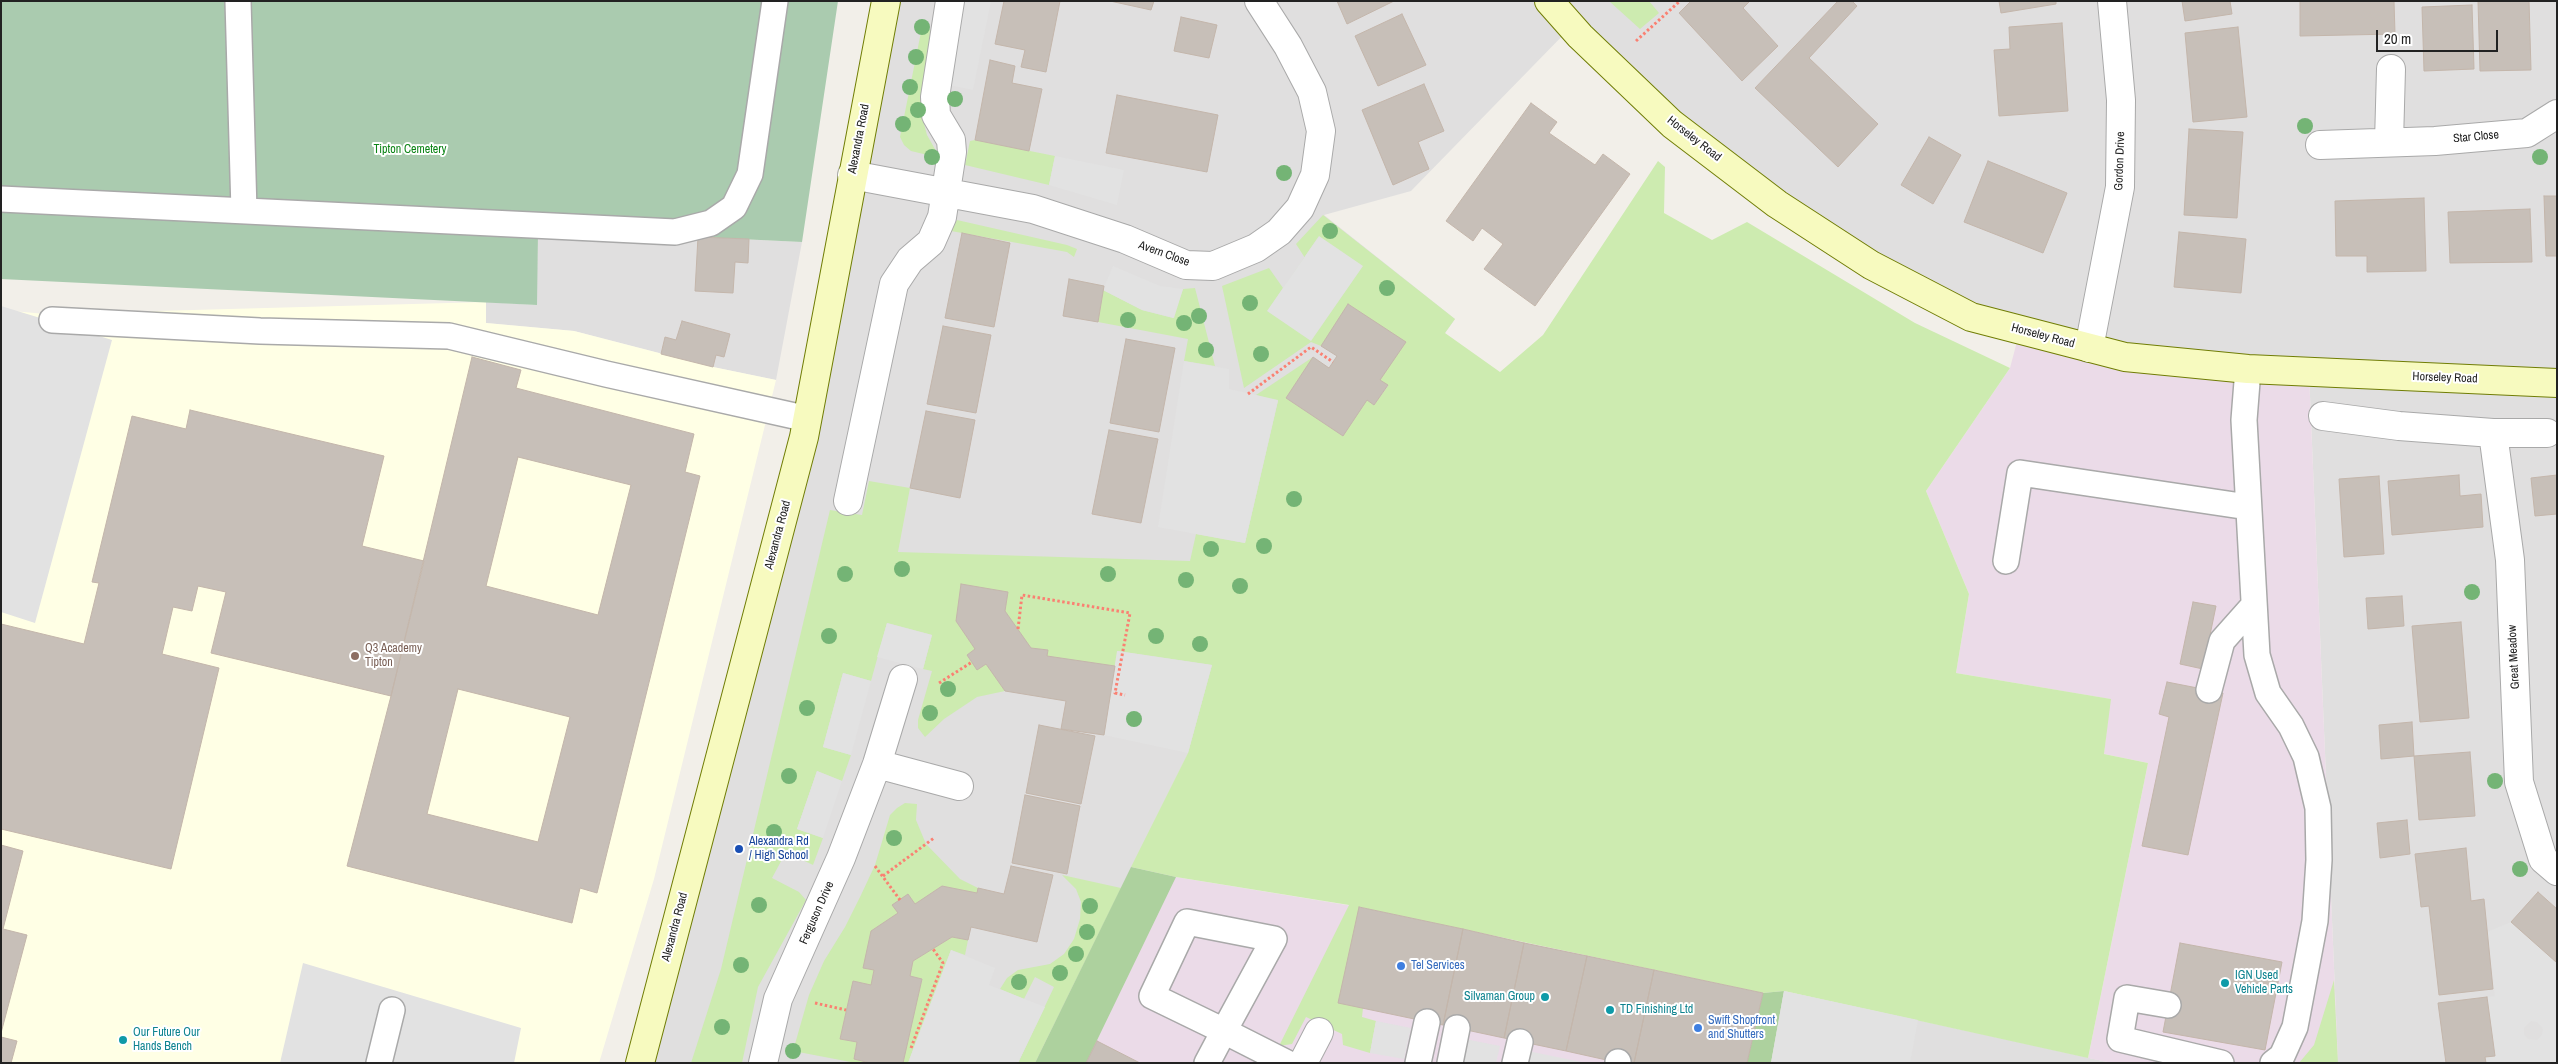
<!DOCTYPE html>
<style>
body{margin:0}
#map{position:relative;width:2558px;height:1064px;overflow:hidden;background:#f2efe9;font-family:"Archivo Narrow",sans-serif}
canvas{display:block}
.frame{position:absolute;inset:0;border:2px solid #222;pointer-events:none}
.scale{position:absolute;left:2376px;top:30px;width:122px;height:22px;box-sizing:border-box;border:2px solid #222;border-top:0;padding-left:6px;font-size:15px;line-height:18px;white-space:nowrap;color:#222;-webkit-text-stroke:4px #fff;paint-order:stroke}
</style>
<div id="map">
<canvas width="2558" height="1064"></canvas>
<div class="frame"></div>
<div class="scale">20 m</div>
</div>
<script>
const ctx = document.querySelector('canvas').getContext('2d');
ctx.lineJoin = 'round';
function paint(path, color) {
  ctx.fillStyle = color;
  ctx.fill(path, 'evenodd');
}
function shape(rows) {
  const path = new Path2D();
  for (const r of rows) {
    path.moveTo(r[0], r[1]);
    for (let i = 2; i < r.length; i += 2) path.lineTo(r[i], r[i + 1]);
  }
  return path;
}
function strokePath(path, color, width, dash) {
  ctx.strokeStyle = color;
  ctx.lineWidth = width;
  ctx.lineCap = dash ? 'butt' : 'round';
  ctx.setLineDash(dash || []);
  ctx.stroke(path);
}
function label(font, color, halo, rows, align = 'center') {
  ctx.font = font + ' "Archivo Narrow",sans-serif';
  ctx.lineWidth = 4;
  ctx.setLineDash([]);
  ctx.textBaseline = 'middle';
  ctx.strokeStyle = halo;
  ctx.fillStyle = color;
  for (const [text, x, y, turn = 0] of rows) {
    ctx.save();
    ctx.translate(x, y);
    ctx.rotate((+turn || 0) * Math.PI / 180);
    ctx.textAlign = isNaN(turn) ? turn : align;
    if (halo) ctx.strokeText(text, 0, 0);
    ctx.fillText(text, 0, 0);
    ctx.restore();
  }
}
paint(shape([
 [886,1,2557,1,2557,1063,2338,1063,2309,373,2248,369,1971,317,1871,265,1571,27,1411,191,1324,215,1455,319,1282,564,1035,1063,640,1063,804,437],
 [538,233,698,237,802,242,776,380,713,367,574,331,486,323,486,302,536,305],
 [1784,991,2027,1044,2112,1063,1771,1063]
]), '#e0dfdf');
paint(shape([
 [2020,330,2309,373,2338,1063,2112,1063,2088,1058,2148,763,2104,754,2110,699,1956,673,1969,594,1926,491,2010,368],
 [1131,867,1176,877,1359,907,1763,993,1771,1063,1035,1063]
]), '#ebdbe8');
paint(shape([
 [486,302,486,323,574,331,713,367,776,380,654,879,599,1063,1,1063,1,310,46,314]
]), '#ffffe5');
paint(shape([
 [1609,1,1649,1,1659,13,1640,29],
 [922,27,933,31,922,116,927,135,940,158,911,151,904,145,900,137],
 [975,140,1055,156,1049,185,965,165,970,141],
 [1658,161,1665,167,1664,213,1712,240,1747,222,1915,323,2010,368,1926,491,1969,594,1956,673,2111,699,2104,754,2148,763,2088,1058,1784,991,1763,993,1359,907,1363,1008,1362,1017,1376,1021,1370,1053,1343,1045,1342,1034,1306,1017,1292,1044,1279,1046,1349,905,1176,877,1131,867,1188,753,1212,665,1118,651,1115,666,1047,656,1048,650,1031,648,1005,611,1008,592,962,585,956,621,975,649,967,655,977,670,986,664,1005,691,977,697,944,719,925,737,918,728,918,720,932,671,923,669,932,635,887,623,871,681,843,673,823,747,851,755,842,781,817,771,797,829,823,838,813,865,786,852,772,878,799,892,806,900,758,987,742,1063,691,1063,721,969,830,510,862,515,869,481,910,488,898,552,1190,561,1196,534,1245,543,1278,401,1256,395,1313,357,1286,398,1343,436,1367,400,1374,405,1388,386,1380,380,1405,342,1348,304,1321,346,1311,342,1244,388,1222,286,1269,268,1283,288,1268,311,1319,236,1305,258,1296,244,1323,215,1455,319,1445,333,1500,372,1543,335],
 [957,220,1067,245,1077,249,1074,257,1067,252,951,231],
 [1195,288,1215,366,1184,361,1188,339,1098,322,1103,290,1142,310,1173,318,1183,289],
 [905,803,917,804,916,820,926,844,960,879,978,888,977,893,942,886,915,904,908,894,893,905,898,913,871,931,874,970,871,985,853,981,840,1039,857,1042,854,1059,870,1063,856,1063,793,1051,809,995,824,961,845,927,861,895,875,865,890,815,897,808],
 [1062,875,1121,888,1035,1063,1018,1063,1054,987,1035,977,1024,999,1000,989,1007,978,1018,970,1050,964,1064,954,1074,939,1080,919,1081,902,1076,889],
 [952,937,968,940,965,955,951,950,908,1063,903,1063,922,979,910,976,913,961],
 [2334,980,2338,1063,2299,1063,2314,1045]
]), '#cdebb0');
paint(shape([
 [1131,867,1176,877,1086,1063,1035,1063],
 [1784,991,1771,1063,1747,1063,1763,993]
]), '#add19e');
paint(shape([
 [1,1,838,1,802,242,698,237,538,234,537,305,1,279]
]), '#aacbaf');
paint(shape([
 [960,1,991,1,973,90,943,84],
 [1055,156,1124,170,1117,205,1049,185],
 [1319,236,1363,266,1311,341,1267,311],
 [1113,266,1160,286,1183,289,1174,318,1142,310,1103,290],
 [1,306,112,340,35,623,1,612],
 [1184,361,1229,369,1229,389,1278,400,1245,543,1158,527],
 [887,623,932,635,923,669,877,657],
 [1117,651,1212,665,1188,753,1104,735],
 [843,673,871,681,851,755,823,747],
 [817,771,842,781,823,838,797,829],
 [2511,922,2557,963,2557,1063,2486,1063,2485,1057,2495,1056,2487,997,2495,996,2487,932],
 [2531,1021,2537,1022,2543,1029,2542,1035,2537,1040,2528,1039,2524,1034,2524,1028],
 [951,950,995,968,989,985,1045,1007,1018,1063,908,1063],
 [303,963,521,1028,514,1063,280,1063],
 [1784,991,1918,1020,1910,1063,1771,1063],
 [1376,1021,1411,1028,1404,1059,1370,1053],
 [1465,1039,1500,1046,1496,1063,1460,1063],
 [1528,1051,1586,1063,1525,1063]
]), '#e2e2e2');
const building = shape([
 [1004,1,1060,1,1046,72,1021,67,1025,50,995,44,1004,1],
 [1110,1,1154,1,1151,10,1110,1],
 [1337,1,1394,1,1347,24,1337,1],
 [1691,1,1750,1,1743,8,1778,46,1742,81,1679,13,1691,1],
 [1838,1,1852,1,1857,6,1809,58,1878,124,1838,167,1755,88,1838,1],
 [1999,1,2056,1,2056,4,2001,13,1999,1],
 [2182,1,2230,1,2232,14,2185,21,2182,1],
 [2300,1,2394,1,2395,34,2300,36,2300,1],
 [2478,1,2529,1,2531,70,2480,71,2478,1],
 [2472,5,2474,69,2424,71,2422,7,2472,5],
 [1402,14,1426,65,1378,86,1355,36,1402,14],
 [1181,17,1217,25,1209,58,1174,51,1181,17],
 [2062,23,2068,111,1999,116,1994,50,2010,49,2009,27,2062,23],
 [2238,27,2247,117,2193,122,2185,33,2238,27],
 [990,60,1015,66,1012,83,1042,89,1029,151,975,140,990,60],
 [1424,84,1444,131,1418,142,1429,169,1393,185,1362,110,1424,84],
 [1117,95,1218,115,1207,172,1106,153,1117,95],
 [1531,103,1557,122,1549,133,1595,165,1603,154,1630,174,1535,306,1484,269,1503,244,1482,228,1473,241,1446,221,1531,103],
 [2189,129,2243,132,2237,218,2184,215,2189,129],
 [1929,137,1961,155,1933,204,1901,185,1929,137],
 [1988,161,2067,193,2043,253,1964,222,1988,161],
 [2544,196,2557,196,2557,256,2546,256,2544,196],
 [2424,198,2426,271,2367,272,2367,256,2336,256,2335,201,2424,198],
 [2530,209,2532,262,2450,263,2448,212,2530,209],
 [2179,232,2246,239,2241,293,2174,287,2179,232],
 [962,233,1010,243,994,327,945,318,962,233],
 [698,237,749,239,748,263,735,262,733,293,695,291,698,237],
 [1069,279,1104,286,1098,322,1063,316,1069,279],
 [1348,304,1406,342,1380,380,1388,385,1374,405,1367,400,1343,436,1286,398,1313,357,1329,368,1337,356,1321,346,1348,304],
 [682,321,730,334,724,357,716,355,713,367,661,354,665,337,676,340,682,321],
 [943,326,991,335,976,413,927,404,943,326],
 [1126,339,1175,348,1159,432,1110,423,1126,339],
 [472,357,521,370,516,388,694,434,685,472,700,476,597,893,580,888,572,923,347,866,391,696,472,357],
 [518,457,631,485,598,615,486,586,518,457],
 [458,689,570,717,538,842,427,814,458,689],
 [190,410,384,456,362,546,424,561,391,696,211,653,226,592,198,586,192,611,173,607,162,654,219,668,171,869,1,829,1,624,84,644,99,583,92,582,132,416,186,429,190,410],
 [926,411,975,420,960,498,910,488,926,411],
 [1109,430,1158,439,1141,523,1092,514,1109,430],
 [2459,475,2460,496,2481,494,2483,527,2392,535,2388,481,2459,475],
 [2557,475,2557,514,2535,516,2531,478,2557,475],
 [2379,476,2384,554,2344,557,2339,479,2379,476],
 [961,584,1008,592,1005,611,1031,648,1048,650,1047,656,1115,666,1104,735,1061,729,1066,701,1005,691,986,664,977,670,967,655,975,649,956,621,961,584],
 [2402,596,2404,626,2368,629,2366,598,2402,596],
 [2193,602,2216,606,2203,669,2180,664,2193,602],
 [2461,622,2469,718,2420,722,2412,626,2461,622],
 [2167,682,2223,693,2188,855,2142,846,2169,717,2159,714,2167,682],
 [2412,722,2414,756,2381,759,2379,725,2412,722],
 [1039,725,1095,736,1081,804,1026,793,1039,725],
 [2470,752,2475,816,2419,820,2414,756,2470,752],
 [1025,795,1080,806,1067,874,1012,863,1025,795],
 [2407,820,2410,854,2380,858,2377,823,2407,820],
 [1,845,23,851,3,929,27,935,1,1033,1,845],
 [2466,848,2471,901,2484,899,2493,989,2439,995,2429,906,2421,907,2415,854,2466,848],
 [1011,866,1053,875,1037,942,971,927,968,940,952,937,913,961,910,976,922,979,903,1063,870,1063,854,1059,857,1042,840,1039,853,981,871,985,874,970,863,968,871,931,898,913,892,905,908,894,915,904,942,886,977,893,978,888,1004,894,1011,866],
 [2538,892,2557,909,2556,962,2511,922,2538,892],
 [1359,907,1463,929,1443,1025,1338,1003,1359,907],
 [1463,929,1524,943,1504,1038,1443,1025,1463,929],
 [1524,943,1587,956,1566,1051,1504,1038,1524,943],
 [2180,943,2282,962,2265,1050,2163,1032,2180,943],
 [1587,956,1654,970,1634,1063,1620,1063,1566,1051,1587,956],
 [1654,970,1763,993,1747,1063,1634,1063,1654,970],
 [2487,997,2495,1056,2485,1057,2486,1063,2446,1063,2438,1003,2487,997],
 [1,1037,17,1041,11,1063,1,1063,1,1037],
 [1097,1041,1140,1063,1086,1063,1097,1041]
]);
paint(building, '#c7bfb8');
strokePath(building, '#c4b6ab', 1);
const lane = shape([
 [238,1,244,211],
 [1,199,675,232,711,223,734,207,750,174,775,1],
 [52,320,260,331,449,336,606,374,808,419],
 [2248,369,2244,420,2257,655,2268,693,2291,726,2306,757,2318,808,2319,860,2315,921,2295,1027,2282,1056,2273,1063],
 [2006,561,2020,473,2248,507],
 [2209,690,2222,641,2254,605],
 [2168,1005,2127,998,2120,1039,2221,1063],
 [379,1063,392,1010],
 [1207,1063,1224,1031,1274,939,1187,922,1152,996,1224,1031,1287,1063],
 [1418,1063,1427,1022],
 [1450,1063,1457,1028],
 [1515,1063,1520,1042],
 [1618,1063,1618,1062]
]);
const street = shape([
 [2389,142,2391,69],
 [2320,145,2435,141,2527,133,2557,114],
 [852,175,1033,209,1125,239,1186,265,1213,266,1256,248,1279,232,1300,208,1315,175,1321,131,1312,92,1288,46,1259,1],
 [2089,348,2120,187,2121,100,2112,1],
 [2323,416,2399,426,2493,433,2547,433],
 [2493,433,2510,560,2519,782,2543,859,2557,871],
 [848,501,894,284,910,260,931,242,942,217,952,152,951,140,936,115,935,97,950,1],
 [877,764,959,786],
 [763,1063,778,999,841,858,877,764,903,679],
 [1303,1063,1319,1032]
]);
const secondary = shape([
 [1549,1,1580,36,1672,124,1777,204,1871,265,1971,317,2125,357,2248,369,2557,383],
 [640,1063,804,437,886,1]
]);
strokePath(lane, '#a9a9a9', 28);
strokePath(street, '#a9a9a9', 30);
strokePath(secondary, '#707d05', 30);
strokePath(shape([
 [1636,41,1680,1],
 [1248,394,1311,347,1333,362],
 [1018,629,1022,595,1130,613,1115,693,1125,695],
 [939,683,972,662],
 [875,866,900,900],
 [883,876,934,838],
 [815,1003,846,1010],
 [911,1048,943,963,933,949]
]), '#fa8072', 3, [2.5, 2.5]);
strokePath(lane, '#fff', 25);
strokePath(street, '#fff', 28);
strokePath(secondary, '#f7fabf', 28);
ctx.fillStyle = '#74b475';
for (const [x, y] of [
 [922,27],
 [916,57],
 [910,87],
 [955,99],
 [918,110],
 [903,124],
 [2305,126],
 [932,157],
 [2540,157],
 [1284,173],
 [1330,231],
 [1387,288],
 [1250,303],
 [1199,316],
 [1128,320],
 [1184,323],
 [1206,350],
 [1261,354],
 [1294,499],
 [1264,546],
 [1211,549],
 [902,569],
 [845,574],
 [1108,574],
 [1186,580],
 [1240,586],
 [2472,592],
 [829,636],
 [1156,636],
 [1200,644],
 [948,689],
 [807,708],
 [930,713],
 [1134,719],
 [789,776],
 [2495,781],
 [774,832],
 [894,838],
 [2520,869],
 [759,905],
 [1090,906],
 [1087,932],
 [1076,954],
 [741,965],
 [1060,973],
 [1019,982],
 [722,1027],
 [793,1051]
]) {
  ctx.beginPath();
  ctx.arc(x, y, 8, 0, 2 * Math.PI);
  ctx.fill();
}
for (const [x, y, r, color] of [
 [355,656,5,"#8d6e63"],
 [739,849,5,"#1a4fb4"],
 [1401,966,5,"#3f7fe0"],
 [2225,983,5,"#0f9aa8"],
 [1545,997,5,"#0f9aa8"],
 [1610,1010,5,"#0f9aa8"],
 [1698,1028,5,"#3f7fe0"],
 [123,1040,5,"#0f9aa8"]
]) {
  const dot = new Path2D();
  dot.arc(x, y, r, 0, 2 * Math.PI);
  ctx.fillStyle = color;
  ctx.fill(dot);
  strokePath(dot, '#fff', 2);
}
label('12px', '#222', '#fff', [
 ["Star Close",2476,137,-5],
 ["Alexandra Road",859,139,-79],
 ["Horseley Road",1694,139,38],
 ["Gordon Drive",2120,161,-88],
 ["Avern Close",1164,254,20],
 ["Horseley Road",2043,336,15],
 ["Horseley Road",2445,378,2],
 ["Alexandra Road",778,535,-75],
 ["Great Meadow",2514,657,-93],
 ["Ferguson Drive",817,913,-66],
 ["Alexandra Road",675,927,-75]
]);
label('12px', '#0c8416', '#fff', [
 ["Tipton Cemetery",410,150]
]);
label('12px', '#785e54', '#fff', [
 ["Q3 Academy",365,649],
 ["Tipton",365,663]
], 'left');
label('12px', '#164399', '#fff', [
 ["Alexandra Rd",749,842],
 ["/ High School",749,856]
], 'left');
label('12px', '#366cbe', '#fff', [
 ["Tel Services",1411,966],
 ["Swift Shopfront",1708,1021],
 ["and Shutters",1708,1035]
], 'left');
label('12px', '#0d838f', '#fff', [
 ["IGN Used",2235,976],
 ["Vehicle Parts",2235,990],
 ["Silvaman Group",1535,997,"right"],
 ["TD Finishing Ltd",1620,1010],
 ["Our Future Our",133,1033],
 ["Hands Bench",133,1047]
], 'left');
</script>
